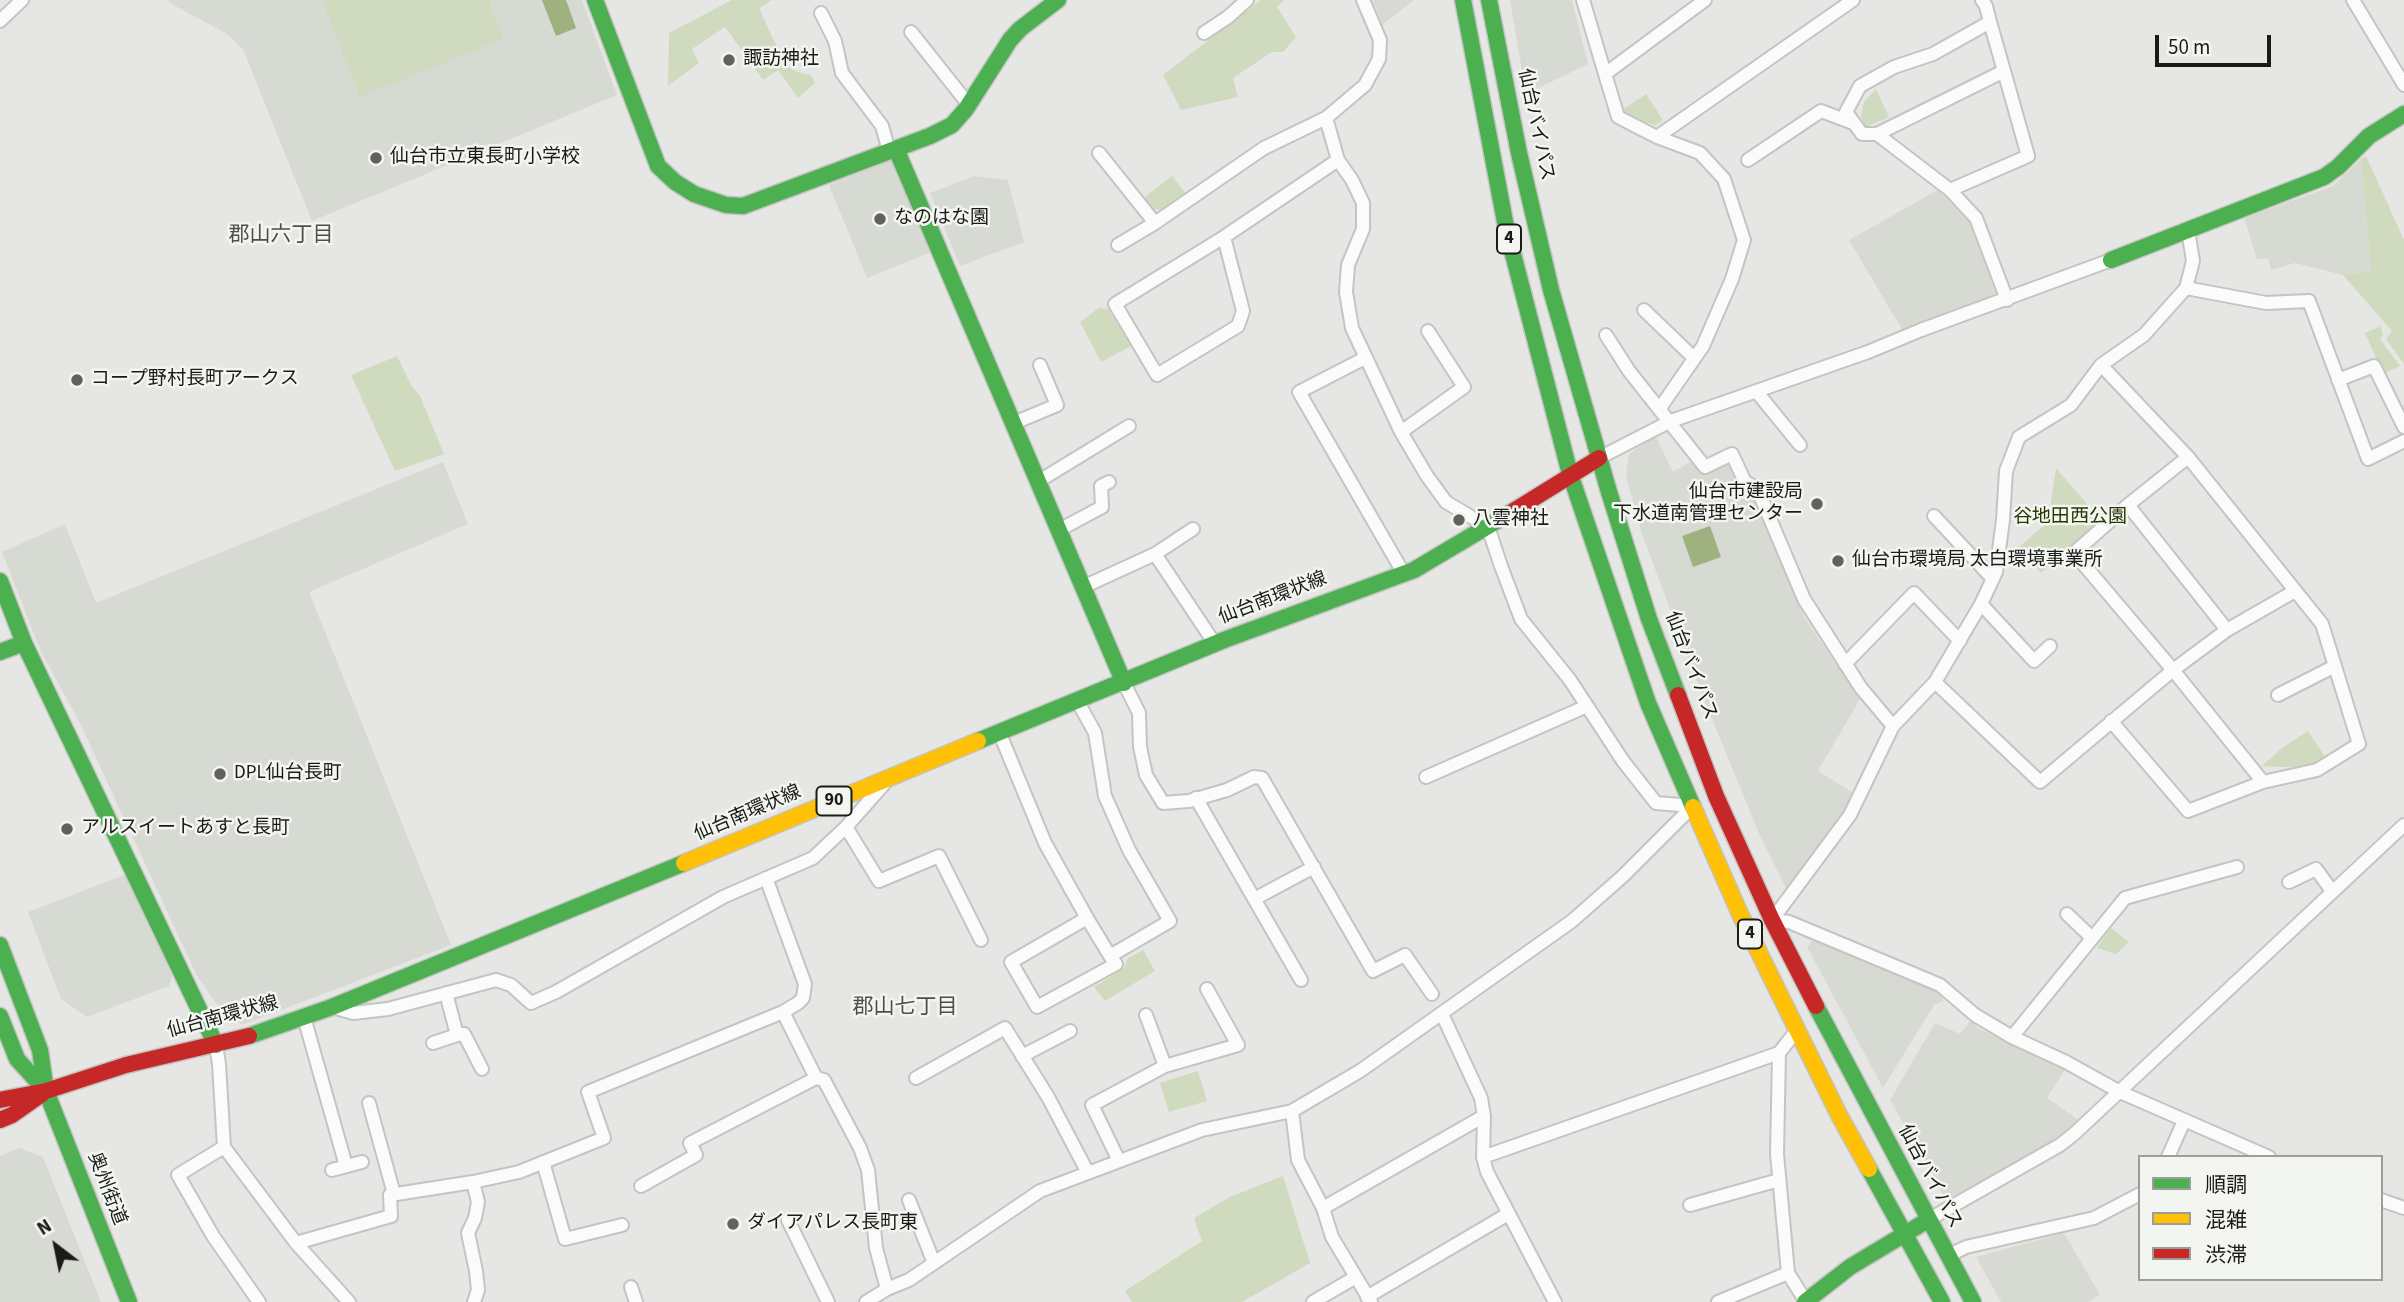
<!DOCTYPE html>
<meta charset="utf-8">
<style>
body{margin:0}
#map{position:relative;width:2404px;height:1302px;overflow:hidden;background:#e6e7e4;font-family:"Source Sans 3","Noto Sans JP",sans-serif}
canvas{display:block}
.legend{position:absolute;left:2138px;top:1155px;width:245px;height:126px;box-sizing:border-box;background:#f3f5f1;border:2px solid #9c9e9b;margin:0;padding:9px 12px;list-style:none;font-size:21px;color:#1a1b19}
.legend li{display:flex;align-items:center;gap:14px;height:35px}
.legend b{width:35px;border:2px solid #9c9e9b}
.north{position:absolute;left:21px;top:1211px;width:70px;height:70px;-webkit-text-stroke:5px #f3f5f1;paint-order:stroke;rotate:328deg;font-size:19px;font-weight:700;line-height:28px;text-align:center;color:#1a1b19}
.north::after{content:'';display:block;margin:auto;width:24px;height:32px;background:#1a1b19;clip-path:polygon(50% 0,100% 100%,50% 72%,0 100%)}
.scale{position:absolute;left:2155px;top:35px;width:116px;height:32px;box-sizing:border-box;border:4px solid #1a1b19;border-top:0;padding-left:9px;font-size:21px;line-height:24px;white-space:nowrap;color:#1a1b19;-webkit-text-stroke:5px #f3f5f1;paint-order:stroke}
</style>
<div id="map">
<canvas width="2404" height="1302"></canvas>
<ul class="legend">
<li><b style="height:9px;background:#4caf50"></b>順調</li>
<li><b style="height:9px;background:#ffc107"></b>混雑</li>
<li><b style="height:9px;background:#c62828"></b>渋滞</li>
</ul>
<div class="north">N</div>
<div class="scale">50 m</div>
</div>
<script>
const ctx = document.querySelector('canvas').getContext('2d');
ctx.lineJoin = 'round';
function paint(path, color) {
  ctx.fillStyle = color;
  ctx.fill(path, 'evenodd');
}
function shape(rows) {
  const path = new Path2D();
  for (const r of rows) {
    path.moveTo(r[0], r[1]);
    for (let i = 2; i < r.length; i += 2) path.lineTo(r[i], r[i + 1]);
  }
  return path;
}
function strokePath(path, color, width, dash) {
  ctx.strokeStyle = color;
  ctx.lineWidth = width;
  ctx.lineCap = dash ? 'butt' : 'round';
  ctx.setLineDash(dash || []);
  ctx.stroke(path);
}
function label(font, color, halo, rows, align = 'center') {
  ctx.font = font + ' "Source Sans 3","Noto Sans JP",sans-serif';
  ctx.lineWidth = 5;
  ctx.setLineDash([]);
  ctx.textBaseline = 'middle';
  ctx.strokeStyle = halo;
  ctx.fillStyle = color;
  for (const [text, x, y, turn = 0] of rows) {
    ctx.save();
    ctx.translate(x, y);
    ctx.rotate((+turn || 0) * Math.PI / 180);
    ctx.textAlign = isNaN(turn) ? turn : align;
    if (halo) ctx.strokeText(text, 0, 0);
    ctx.fillText(text, 0, 0);
    ctx.restore();
  }
}
paint(shape([
 [169,0,582,0,617,95,312,221,243,49,227,34,168,2],
 [1373,0,1414,0,1382,25],
 [1510,0,1572,0,1588,64,1526,94],
 [2361,159,2371,271,2343,275,2295,263,2271,270,2268,259,2257,259,2244,218,2333,186],
 [891,160,931,252,867,278,829,185],
 [974,176,1008,180,1024,242,960,266,930,193],
 [1938,190,1969,222,1997,297,1903,331,1849,240],
 [1655,435,1673,472,1692,461,1698,470,1709,473,1723,465,1731,466,1740,488,1755,500,1804,617,1860,699,1818,771,1855,794,1840,818,1786,888,1761,838,1702,695,1642,534,1626,476,1629,454],
 [443,462,468,524,309,592,451,945,242,1025,216,1003,197,976,78,719,41,652,2,552,65,524,96,603],
 [127,874,172,976,169,986,87,1017,61,999,28,912],
 [1816,937,1940,991,1943,1001,1934,1005,1883,1088,1807,947],
 [1972,1019,1977,1028,2066,1068,2047,1098,2080,1121,2059,1140,1946,1200,1890,1100,1935,1023,1960,1034],
 [19,1148,43,1157,101,1302,0,1302,0,1156],
 [2064,1233,2100,1295,2088,1302,2001,1302,1976,1257]
]), '#d6dad2');
paint(shape([
 [322,0,488,0,503,39,360,97],
 [732,0,772,0,759,8,773,39,788,66,797,72,811,75,815,83,798,98,778,70,763,80,725,27,692,49,699,63,668,86,669,33],
 [1261,0,1284,0,1277,7,1296,37,1283,52,1272,52,1233,78,1238,97,1181,110,1163,75],
 [1876,89,1889,117,1866,127,1861,117,1864,102],
 [1646,94,1663,120,1655,125,1626,116,1622,110],
 [2366,156,2404,240,2404,364,2386,339,2392,331,2343,275,2371,271,2361,159],
 [1172,176,1186,194,1167,210,1152,209,1145,197],
 [1099,308,1108,309,1131,346,1101,362,1080,322],
 [2381,326,2383,335,2380,339,2400,366,2383,374,2365,333],
 [397,356,411,385,420,396,444,454,395,471,351,375],
 [2056,468,2100,519,2041,573,2019,547,2048,522],
 [2308,731,2325,757,2306,768,2262,766,2282,748],
 [2111,928,2129,942,2116,954,2097,948],
 [1143,950,1155,971,1105,1001,1094,987,1124,968,1128,958],
 [1198,1071,1207,1101,1169,1112,1160,1083],
 [1283,1176,1310,1263,1242,1302,1132,1302,1125,1291,1202,1241,1194,1218,1230,1197]
]), '#cfdabe');
paint(shape([
 [542,0,566,0,576,28,556,36],
 [1710,526,1721,557,1693,567,1682,536]
]), '#9fb17e');
const street = shape([
 [1363,0,1380,40,1379,59,1365,85,1326,118,1338,160,1352,180,1363,203,1363,229,1348,265,1346,292,1352,328,1401,432,1427,476,1446,502,1488,527,1501,566,1521,619,1570,680,1623,761,1656,803,1693,806],
 [1583,0,1605,74],
 [1705,0,1605,74,1618,117,1657,137,1853,0],
 [1982,0,1986,6,1990,22,1933,54,1894,67,1860,86,1846,112,1862,134,1877,134,1950,190,1976,218,2007,300],
 [2353,0,2404,85],
 [821,13,835,41,842,73,882,126,889,151],
 [0,21,22,0],
 [1990,22,2004,71],
 [911,32,969,105],
 [1204,33,1228,17,1247,0],
 [1877,134,2004,71,2028,156,1950,190],
 [1657,137,1700,153,1724,179,1744,240,1732,279,1703,346,1660,408],
 [1099,153,1155,223],
 [1748,160,1821,111,1853,123],
 [1224,237,1243,311,1238,326,1157,375,1115,304,1224,237,1338,160],
 [1118,245,1155,223,1264,148,1326,118],
 [2186,288,2266,303,2309,301,2368,459,2404,441],
 [1644,310,1694,358],
 [1606,335,1629,371,1705,467,1732,454,1745,482,1757,488,1804,599,1861,688,1893,726],
 [1365,358,1299,392,1404,574],
 [2101,365,2188,457,2322,624,2359,744,2317,770,2263,782,2173,670,2074,553,2128,505,2188,457],
 [2338,380,2374,366,2404,427],
 [1756,391,1800,445],
 [1014,423,1057,405,1040,365],
 [1401,432,1464,387,1428,331],
 [1599,458,1671,421,1868,352,1921,330,2111,260],
 [1039,481,1129,426],
 [2128,505,2227,630],
 [1934,516,1993,579],
 [1059,530,1102,507,1101,486,1109,482],
 [1155,554,1215,644],
 [1083,587,1155,554,1193,529],
 [1981,604,2034,661,2050,646],
 [1845,664,1914,593,1960,641],
 [1935,682,2040,782,2173,670,2227,630,2295,591],
 [1124,683,1139,713,1140,747,1146,775,1163,803,1189,801,1227,790,1254,777,1262,778,1373,971,1405,955,1432,994],
 [2278,695,2335,666],
 [2111,721,2188,811,2263,782],
 [1000,734,1045,843,1087,918,1011,962,1037,1007,1116,964,1110,956,1170,921,1129,850,1105,796,1095,733,1078,702],
 [1426,777,1587,706],
 [1196,798,1301,980],
 [846,827,879,881,939,856,981,940],
 [766,878,805,984,803,998,798,1003,783,1012,816,1078,824,1080,860,1148,868,1170,876,1248,887,1289],
 [2289,882,2316,869,2332,891],
 [1254,899,1314,867],
 [2067,914,2092,938],
 [1087,918,1110,956],
 [1772,920,1850,815,1893,726,1935,682,1981,604,1996,572,2003,520,2006,471,2019,437,2071,405,2101,365,2144,335,2186,288,2193,261,2188,230],
 [1772,920,1789,922,1940,985,1975,1015,2012,1037,2066,1062,2120,1092,2269,1157],
 [446,993,457,1035,464,1034,482,1069],
 [332,1007,353,1013,388,1009,496,980,511,985,531,1003,556,992,723,897,813,858,846,827,884,784],
 [1146,1015,1165,1066],
 [304,1017,346,1166],
 [2012,1037,2125,898,2237,867],
 [433,1043,457,1035],
 [216,1045,219,1064,224,1147,296,1243,349,1302],
 [1779,1053,1777,1154,1788,1273,1806,1302],
 [1022,1056,1070,1031],
 [916,1078,1005,1028,1048,1097,1088,1173],
 [369,1103,394,1194],
 [1292,1111,1298,1160,1323,1208,1332,1237,1371,1302],
 [1484,1116,1483,1157,1487,1172,1555,1302],
 [224,1147,178,1175,213,1236,259,1302],
 [1483,1157,1779,1053,1797,1030],
 [2168,1157,2184,1121],
 [1119,1161,1092,1105,1165,1066,1238,1045,1207,989],
 [543,1162,565,1239,622,1225],
 [332,1170,362,1162],
 [473,1182,478,1202,475,1218,468,1233,476,1271,478,1290,474,1302],
 [641,1186,696,1155,690,1143,816,1078],
 [909,1200,934,1263],
 [2381,1200,2404,1208],
 [1690,1205,1779,1180],
 [1323,1208,1484,1116,1481,1098,1442,1014],
 [788,1220,828,1302],
 [1928,1220,2060,1145,2074,1134,2404,825],
 [296,1243,391,1216,390,1195,473,1182,519,1172,604,1138,588,1092,783,1012],
 [1948,1256,1966,1247,2094,1218,2140,1194],
 [631,1287,636,1302],
 [1367,1297,1508,1214],
 [866,1302,887,1289,909,1280,1040,1191,1202,1130,1292,1111,1360,1071,1572,921,1623,876,1693,806],
 [1313,1302,1356,1277],
 [1718,1302,1788,1273]
]);
const fast = shape([
 [595,0,658,166,675,182,694,194,726,205,743,206,930,136,952,125,966,109,1010,40,1020,29,1058,0],
 [1463,0,1506,227,1570,474,1648,703,1693,807],
 [1489,0,1519,153,1551,290,1609,492,1649,619,1678,695],
 [896,149,1124,683],
 [2111,260,2324,177,2338,167,2369,136,2404,114],
 [0,581,24,643,216,1045],
 [0,652,24,643],
 [978,741,1224,640,1414,570,1515,510],
 [0,945,40,1050,46,1091,129,1302],
 [1816,1006,1973,1302],
 [0,1016,17,1059,46,1091],
 [249,1036,332,1007,684,863],
 [1869,1169,1942,1302],
 [1805,1302,1850,1267,1928,1220]
]);
const slow = shape([
 [1693,807,1740,914,1840,1117,1869,1169],
 [684,863,978,741]
]);
const jam = shape([
 [1515,510,1599,458],
 [1678,695,1716,796,1772,920,1816,1006],
 [0,1100,46,1091,126,1065,249,1036],
 [0,1120,12,1115,42,1094]
]);
strokePath(street, '#c4c4c2', 16);
strokePath(fast, '#c4c4c2', 19);
strokePath(slow, '#c4c4c2', 19);
strokePath(jam, '#c4c4c2', 19);
strokePath(street, '#fbfbfb', 12);
strokePath(fast, '#4caf50', 16);
strokePath(slow, '#ffc107', 16);
strokePath(jam, '#c62828', 16);
for (const [x, y, r, color] of [
 [729,60,7,"#616260"],
 [376,158,7,"#616260"],
 [880,219,7,"#616260"],
 [77,380,7,"#616260"],
 [1817,504,7,"#616260"],
 [1459,520,7,"#616260"],
 [1838,561,7,"#616260"],
 [220,774,7,"#616260"],
 [67,829,7,"#616260"],
 [733,1224,7,"#616260"]
]) {
  const dot = new Path2D();
  dot.arc(x, y, r, 0, 2 * Math.PI);
  ctx.fillStyle = color;
  ctx.fill(dot);
  strokePath(dot, '#f3f5f1', 2.5);
}
for (const [x, y, w] of [
 [1509,239,24],
 [834,801,35],
 [1750,934,24]
]) {
  const box = new Path2D();
  box.roundRect(x - w / 2, y - 14.5, w, 29, 5);
  ctx.fillStyle = '#f3f5f1';
  ctx.fill(box);
  strokePath(box, '#1a1b19', 2);
}
label('bold 18px', '#1a1b19', null, [
 ["4",1509,239],
 ["90",834,801],
 ["4",1750,934]
]);
label('19px', '#1a1b19', '#f3f5f1', [
 ["諏訪神社",743,60],
 ["仙台市立東長町小学校",390,158],
 ["なのはな園",894,219],
 ["コープ野村長町アークス",91,380],
 ["仙台市建設局",1803,493,"right"],
 ["下水道南管理センター",1803,515,"right"],
 ["八雲神社",1473,520],
 ["仙台市環境局 太白環境事業所",1852,561],
 ["DPL仙台長町",234,774],
 ["アルスイートあすと長町",81,829],
 ["ダイアパレス長町東",747,1224]
], 'left');
label('19px', '#1a1b19', '#f3f5f1', [
 ["仙台バイパス",1535,125,78],
 ["仙台南環状線",1273,599,-21],
 ["仙台バイパス",1690,666,69],
 ["仙台南環状線",748,814,-23],
 ["仙台南環状線",223,1018,-15],
 ["仙台バイパス",1929,1177,62],
 ["奥州街道",106,1189,69]
]);
label('19px', '#283700', '#f3f5f1', [
 ["谷地田西公園",2070,518]
]);
label('21px', '#4e4f4c', '#f3f5f1', [
 ["郡山六丁目",281,236],
 ["郡山七丁目",905,1008]
]);
</script>
